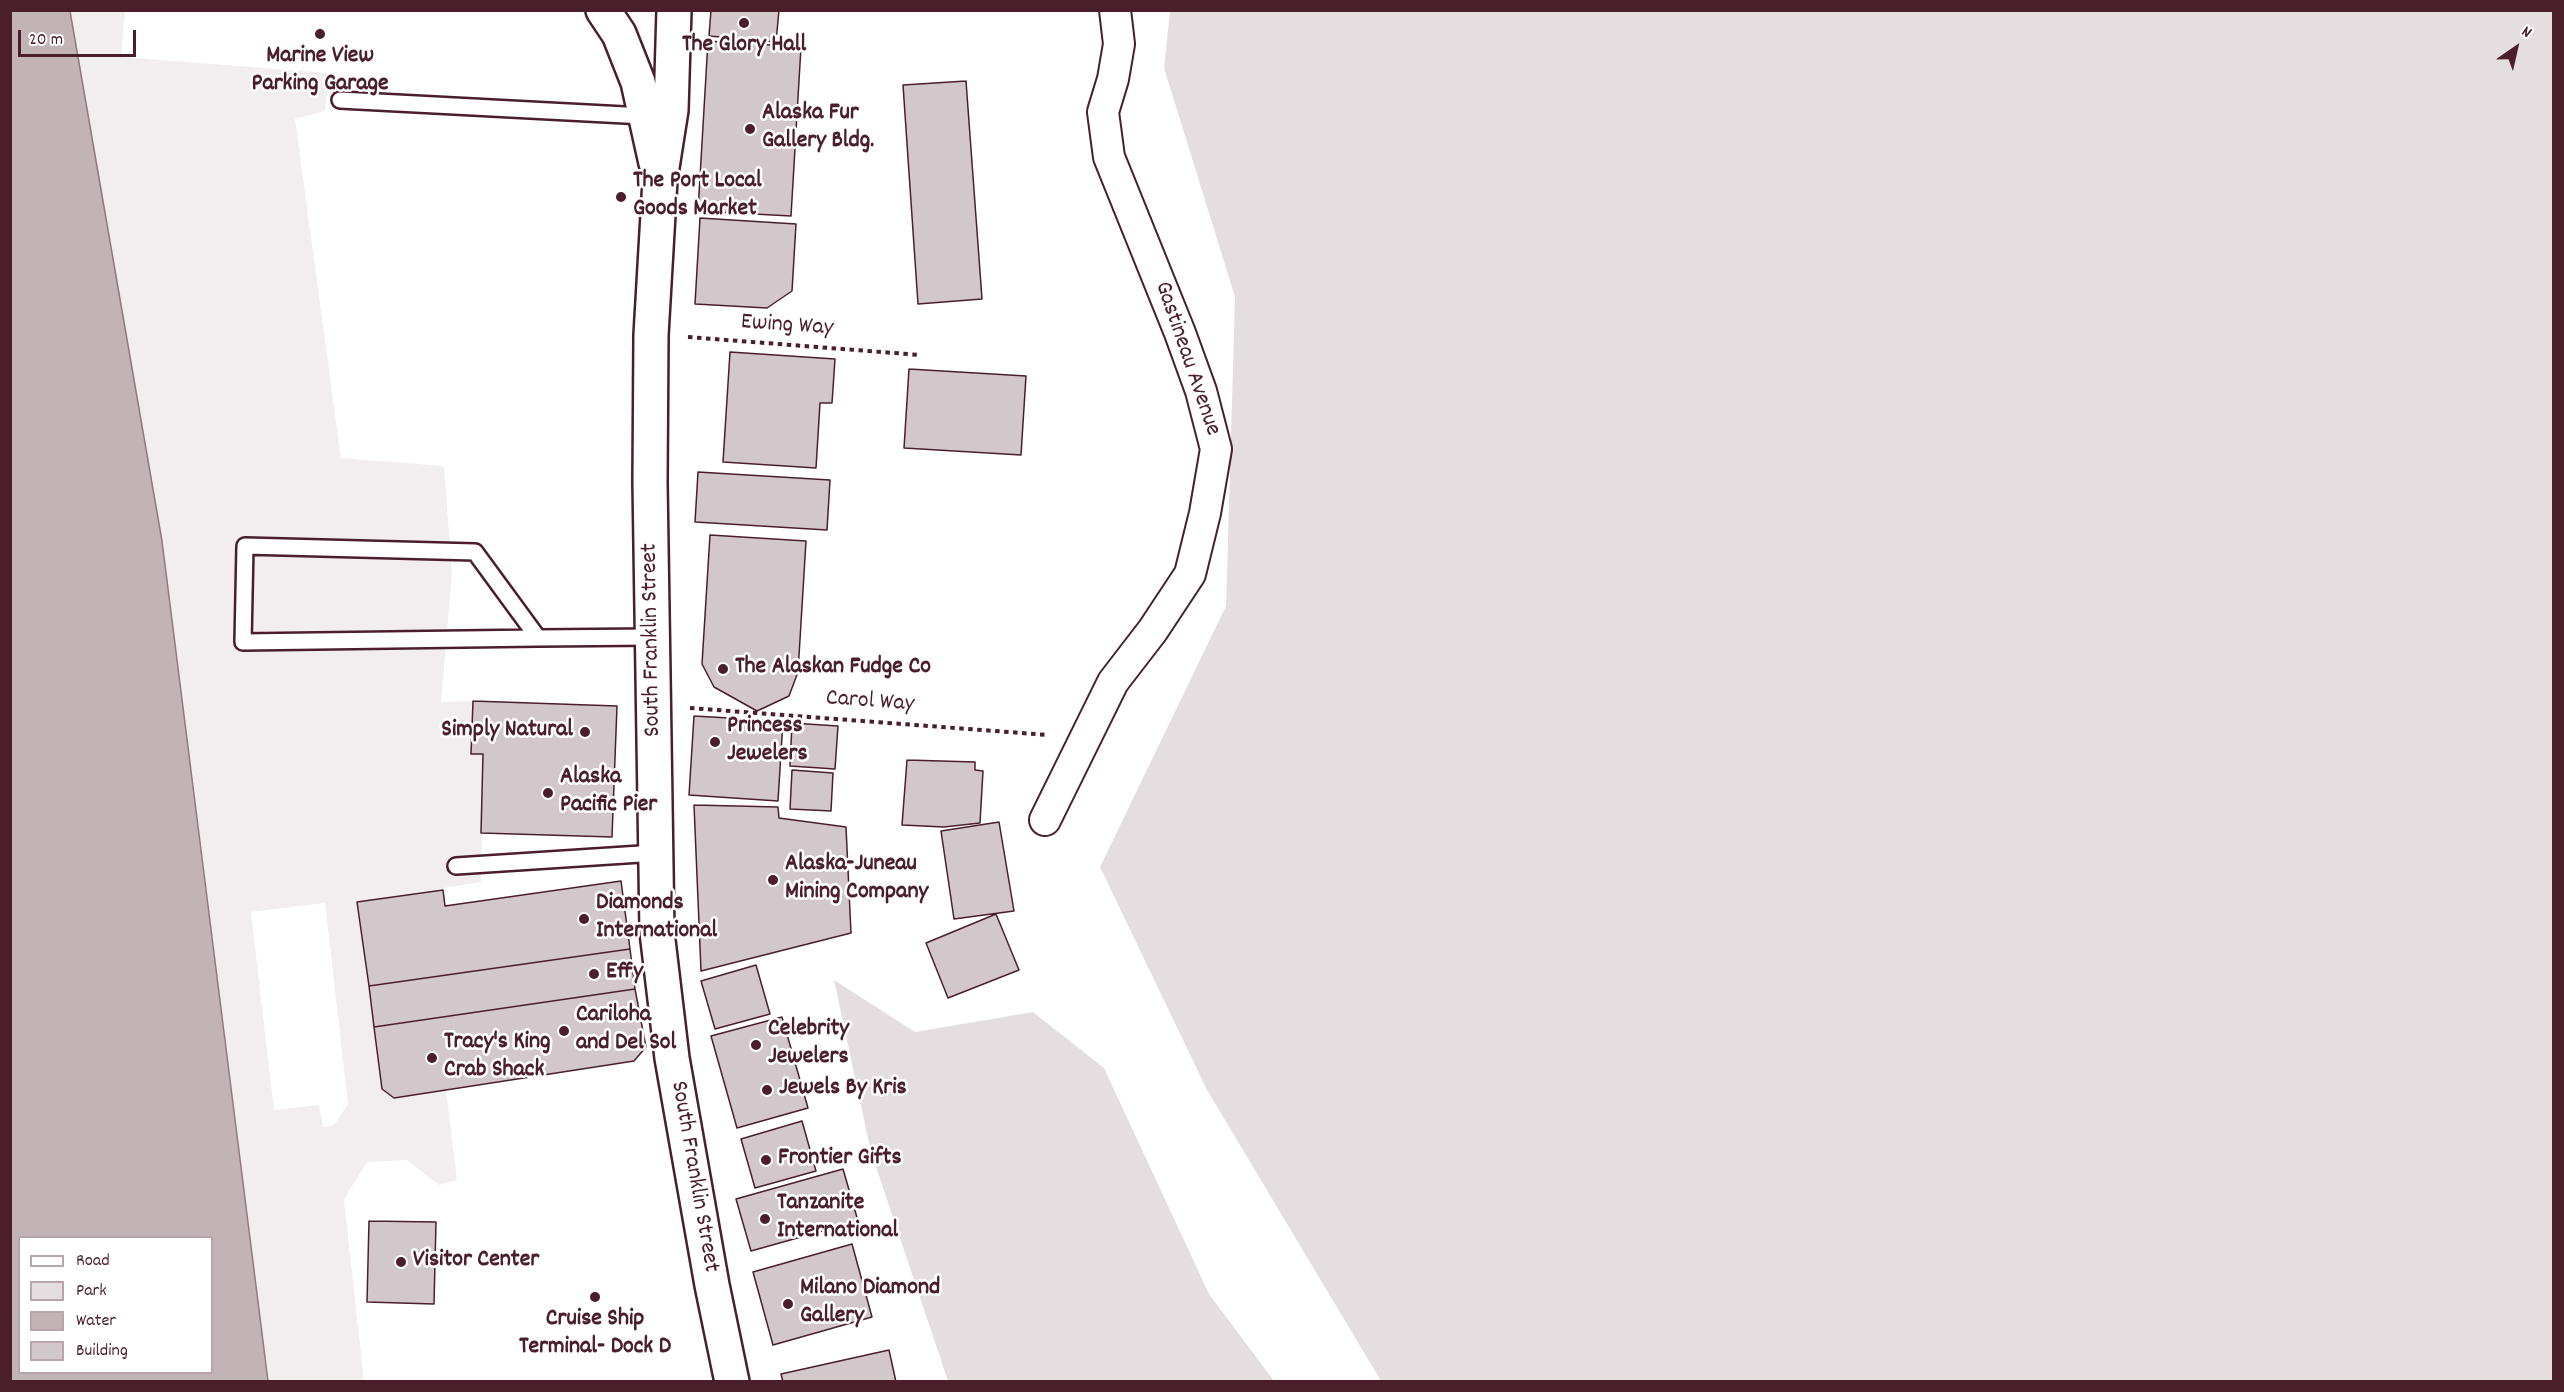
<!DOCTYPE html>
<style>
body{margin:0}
#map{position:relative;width:2564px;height:1392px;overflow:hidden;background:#fff;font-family:Dekko,sans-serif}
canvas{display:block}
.frame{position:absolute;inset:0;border:12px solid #4a1f2b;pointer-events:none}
.legend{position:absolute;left:18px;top:1236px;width:195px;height:138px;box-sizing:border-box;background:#fff;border:2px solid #b7a5aa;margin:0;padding:8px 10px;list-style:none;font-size:18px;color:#4a1f2b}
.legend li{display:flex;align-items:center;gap:12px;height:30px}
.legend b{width:30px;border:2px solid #b7a5aa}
.north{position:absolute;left:2486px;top:18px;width:60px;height:60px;-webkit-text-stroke:4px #fff;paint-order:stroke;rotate:34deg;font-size:16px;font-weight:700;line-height:24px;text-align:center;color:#4a1f2b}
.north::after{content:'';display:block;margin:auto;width:21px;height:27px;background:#4a1f2b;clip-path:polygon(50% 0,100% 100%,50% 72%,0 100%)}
.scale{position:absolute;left:18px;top:30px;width:118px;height:27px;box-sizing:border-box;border:3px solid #4a1f2b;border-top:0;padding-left:8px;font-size:18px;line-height:21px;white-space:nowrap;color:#4a1f2b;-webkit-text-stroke:4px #fff;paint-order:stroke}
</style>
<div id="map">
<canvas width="2564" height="1392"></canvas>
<div class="frame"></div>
<ul class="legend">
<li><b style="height:8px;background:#fff"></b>Road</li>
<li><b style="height:16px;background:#e5dee0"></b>Park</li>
<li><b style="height:16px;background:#c1b3b6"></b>Water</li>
<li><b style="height:16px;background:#d2c7cb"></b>Building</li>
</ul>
<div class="north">N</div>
<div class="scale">20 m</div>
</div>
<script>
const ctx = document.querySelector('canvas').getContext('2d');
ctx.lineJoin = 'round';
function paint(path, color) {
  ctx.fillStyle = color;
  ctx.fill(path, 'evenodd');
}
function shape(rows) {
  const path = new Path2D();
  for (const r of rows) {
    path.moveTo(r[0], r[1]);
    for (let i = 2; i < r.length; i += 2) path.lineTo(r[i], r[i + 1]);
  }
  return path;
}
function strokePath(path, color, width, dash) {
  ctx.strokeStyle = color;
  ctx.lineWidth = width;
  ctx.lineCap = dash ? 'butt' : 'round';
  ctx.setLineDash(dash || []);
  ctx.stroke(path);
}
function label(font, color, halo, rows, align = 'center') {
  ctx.font = font + ' Dekko,sans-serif';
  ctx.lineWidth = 5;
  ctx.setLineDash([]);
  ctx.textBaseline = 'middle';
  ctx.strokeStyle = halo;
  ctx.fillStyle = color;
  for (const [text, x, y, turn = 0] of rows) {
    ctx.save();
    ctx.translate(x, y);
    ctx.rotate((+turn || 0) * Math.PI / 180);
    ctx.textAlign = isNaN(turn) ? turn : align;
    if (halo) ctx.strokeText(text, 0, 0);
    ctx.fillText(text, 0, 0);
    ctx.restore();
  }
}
paint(shape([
 [62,11,125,11,121,57,329,73,325,111,295,119,341,458,444,466,452,574,441,702,473,701,483,754,481,882,358,902,382,1089,394,1098,446,1090,457,1180,439,1185,407,1160,367,1162,344,1199,364,1381,263,1381],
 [325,903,348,1104,334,1125,323,1127,319,1105,274,1110,251,912]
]), '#f2eeef');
paint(shape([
 [1170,11,2553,11,2553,1381,1381,1381,1207,1090,1100,867,1226,606,1235,297,1164,68],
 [834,980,915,1032,1033,1012,1104,1068,1209,1294,1274,1381,948,1381,871,1152]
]), '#e5dee0');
const water = shape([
 [10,11,70,11,162,541,268,1381,11,1381,10,11],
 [20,1238,212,1238,212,1372,20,1372,20,1238]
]);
paint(water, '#c1b3b6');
strokePath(water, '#91787e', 1.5);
const building = shape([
 [711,10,779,10,776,42,709,36,711,10],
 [708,41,801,47,791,216,698,211,708,41],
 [966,81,982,299,918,304,903,85,966,81],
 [700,218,796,224,792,291,767,308,695,304,700,218],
 [730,352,835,359,832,403,820,403,816,468,723,462,730,352],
 [909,369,1026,376,1021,455,904,448,909,369],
 [698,472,830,480,827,530,695,522,698,472],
 [710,535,806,541,798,672,789,696,757,711,714,687,702,664,710,535],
 [473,701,617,706,612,837,481,833,483,754,471,754,473,701],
 [694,716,783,721,778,801,689,795,694,716],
 [792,723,838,726,835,769,790,766,792,723],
 [907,760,975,762,975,770,983,771,980,823,944,827,902,825,907,760],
 [792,770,833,773,831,811,790,809,792,770],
 [694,805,778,807,779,818,846,827,851,933,701,971,694,805],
 [999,822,1014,911,954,919,941,831,999,822],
 [621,881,630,949,369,986,357,902,443,890,445,906,621,881],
 [996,914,1019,970,948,998,926,943,996,914],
 [630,949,635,989,374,1027,369,986,630,949],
 [756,965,770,1014,715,1029,701,981,756,965],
 [635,989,646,1047,634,1061,394,1098,382,1089,374,1027,635,989],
 [782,1017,808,1108,737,1128,711,1036,782,1017],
 [802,1121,816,1171,755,1188,741,1139,802,1121],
 [843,1169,858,1221,751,1251,736,1199,843,1169],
 [369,1221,436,1222,434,1304,367,1302,369,1221],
 [852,1244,872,1317,773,1345,753,1272,852,1244],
 [889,1350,896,1382,783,1382,781,1374,889,1350]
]);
paint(building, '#d2c7cb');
strokePath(building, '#4a1f2b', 1.5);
const service = shape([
 [340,100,644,116],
 [538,638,475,552,245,546,243,642,538,638,653,637],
 [456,866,656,853]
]);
const minor = shape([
 [1045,820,1113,682,1153,630,1190,574,1205,513,1216,449,1201,391,1180,333,1109,157,1103,112,1113,79,1119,44,1115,10]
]);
const secondary = shape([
 [603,10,619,34,638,82,656,163],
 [674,10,671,110,660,180,651,335,650,482,657,932,672,1058,712,1285,732,1382]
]);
strokePath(service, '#4a1f2b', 20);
strokePath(minor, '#4a1f2b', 34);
strokePath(secondary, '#4a1f2b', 38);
strokePath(shape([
 [688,337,920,355],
 [690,708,1048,735]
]), '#4a1f2b', 4, [4.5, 4.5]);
strokePath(service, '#fff', 15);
strokePath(minor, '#fff', 30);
strokePath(secondary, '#fff', 33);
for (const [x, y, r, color] of [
 [744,23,6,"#4a1f2b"],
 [320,34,6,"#4a1f2b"],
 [750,129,6,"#4a1f2b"],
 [621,197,6,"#4a1f2b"],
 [723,669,6,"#4a1f2b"],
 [585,732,6,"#4a1f2b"],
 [715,742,6,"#4a1f2b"],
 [548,793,6,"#4a1f2b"],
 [773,880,6,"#4a1f2b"],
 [584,919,6,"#4a1f2b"],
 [594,974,6,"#4a1f2b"],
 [564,1031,6,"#4a1f2b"],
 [756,1045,6,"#4a1f2b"],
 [432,1058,6,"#4a1f2b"],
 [767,1090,6,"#4a1f2b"],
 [766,1160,6,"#4a1f2b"],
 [765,1219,6,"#4a1f2b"],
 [401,1262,6,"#4a1f2b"],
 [595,1297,6,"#4a1f2b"],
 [788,1304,6,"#4a1f2b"]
]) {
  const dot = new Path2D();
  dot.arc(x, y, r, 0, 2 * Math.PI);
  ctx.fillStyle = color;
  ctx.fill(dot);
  strokePath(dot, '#fff', 2);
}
label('bold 24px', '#4a1f2b', '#fff', [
 ["The Glory Hall",744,47,"center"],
 ["Marine View",320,58,"center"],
 ["Parking Garage",320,86,"center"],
 ["Alaska Fur",762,115],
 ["Gallery Bldg.",762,143],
 ["The Port Local",633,183],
 ["Goods Market",633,211],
 ["The Alaskan Fudge Co",735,669],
 ["Princess",727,728],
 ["Jewelers",727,756],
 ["Simply Natural",573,732,"right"],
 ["Alaska",560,779],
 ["Pacific Pier",560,807],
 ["Alaska-Juneau",785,866],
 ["Mining Company",785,894],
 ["Diamonds",596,905],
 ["International",596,933],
 ["Effy",606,974],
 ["Cariloha",576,1017],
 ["and Del Sol",576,1045],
 ["Celebrity",768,1031],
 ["Jewelers",768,1059],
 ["Tracy's King",444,1044],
 ["Crab Shack",444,1072],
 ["Jewels By Kris",779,1090],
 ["Frontier Gifts",778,1160],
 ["Tanzanite",777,1205],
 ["International",777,1233],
 ["Visitor Center",413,1262],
 ["Milano Diamond",800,1290],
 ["Gallery",800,1318],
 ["Cruise Ship",595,1321,"center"],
 ["Terminal- Dock D",595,1349,"center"]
], 'left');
label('24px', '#4a1f2b', '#fff', [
 ["Ewing Way",787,327,4],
 ["Gastineau Avenue",1186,359,71],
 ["South Franklin Street",653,640,-91],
 ["Carol Way",870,703,4],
 ["South Franklin Street",693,1177,80]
]);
</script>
